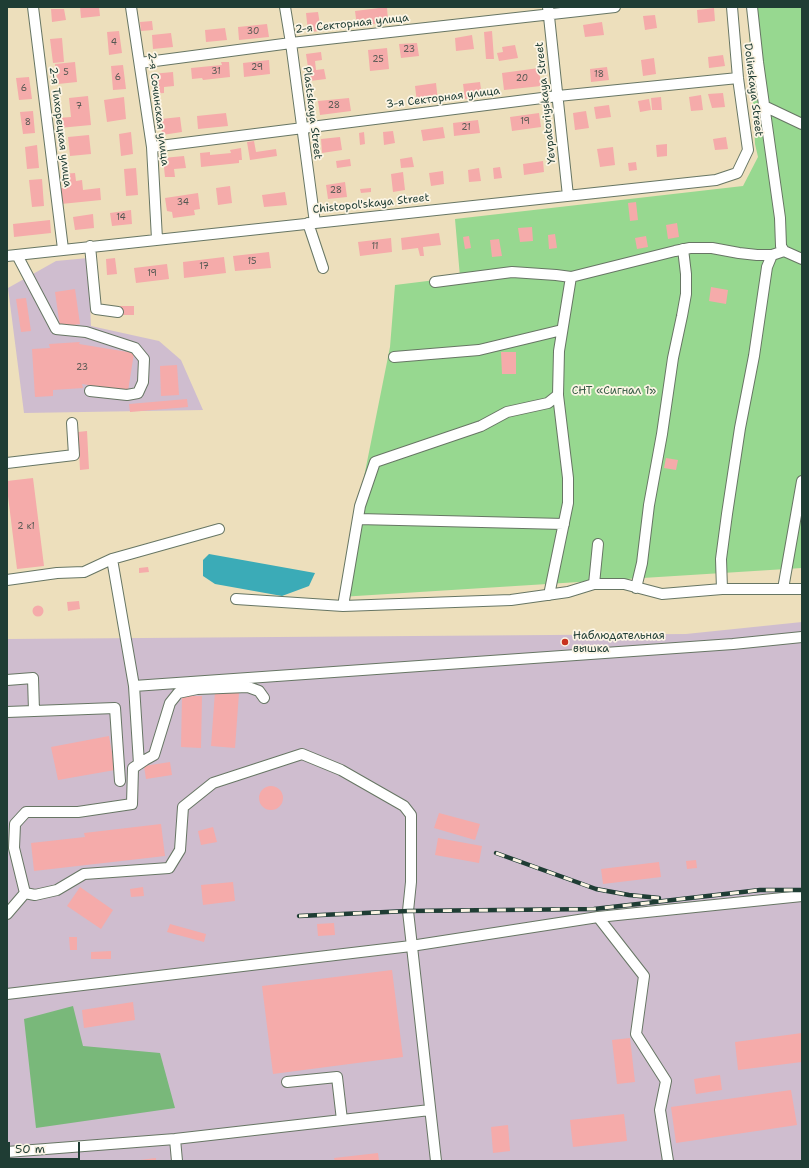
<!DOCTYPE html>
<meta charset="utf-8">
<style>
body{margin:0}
#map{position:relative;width:809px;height:1168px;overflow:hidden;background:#eddfbc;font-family:"Shantell Sans",sans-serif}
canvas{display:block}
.frame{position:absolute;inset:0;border:8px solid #1f3d34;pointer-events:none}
.scale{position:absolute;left:8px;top:1142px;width:72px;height:18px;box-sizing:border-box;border:2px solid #1f3d34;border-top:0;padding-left:5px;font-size:12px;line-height:14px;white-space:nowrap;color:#1f3d34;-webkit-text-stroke:3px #fcf5e5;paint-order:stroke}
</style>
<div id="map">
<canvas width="809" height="1168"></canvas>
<div class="frame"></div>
<div class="scale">50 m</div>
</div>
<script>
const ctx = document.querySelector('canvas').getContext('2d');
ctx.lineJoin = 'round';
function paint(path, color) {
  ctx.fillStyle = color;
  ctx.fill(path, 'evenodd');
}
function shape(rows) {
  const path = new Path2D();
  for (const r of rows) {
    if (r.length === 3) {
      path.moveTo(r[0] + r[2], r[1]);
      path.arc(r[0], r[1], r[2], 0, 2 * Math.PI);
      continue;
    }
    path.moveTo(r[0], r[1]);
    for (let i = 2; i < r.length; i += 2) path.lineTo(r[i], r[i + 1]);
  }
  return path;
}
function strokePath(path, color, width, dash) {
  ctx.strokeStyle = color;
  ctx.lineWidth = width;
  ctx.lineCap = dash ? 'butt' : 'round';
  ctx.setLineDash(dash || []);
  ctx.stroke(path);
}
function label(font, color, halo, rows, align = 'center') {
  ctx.font = font + ' "Shantell Sans",sans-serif';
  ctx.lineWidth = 3.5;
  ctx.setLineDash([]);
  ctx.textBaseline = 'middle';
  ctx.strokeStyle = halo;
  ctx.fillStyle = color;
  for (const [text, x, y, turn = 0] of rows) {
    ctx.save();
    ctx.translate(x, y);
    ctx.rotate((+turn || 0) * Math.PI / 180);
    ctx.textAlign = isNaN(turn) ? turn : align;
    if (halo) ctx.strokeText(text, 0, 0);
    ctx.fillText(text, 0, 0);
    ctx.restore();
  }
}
paint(shape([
 [88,258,91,326,159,341,181,360,203,410,24,413,8,288,56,261],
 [802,622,802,1161,7,1161,7,639,686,634]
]), '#cfbdcf');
paint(shape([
 [748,7,802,7,802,568,340,597,390,347,395,285,460,277,455,219,743,186,758,157,755,144]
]), '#97d890');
paint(shape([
 [73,1006,83,1046,160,1053,175,1108,36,1128,24,1019]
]), '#79b87a');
paint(shape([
 [209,554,315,573,309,586,282,596,215,584,203,576,203,560]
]), '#3babb7');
paint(shape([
 [80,7,99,7,100,16,81,18],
 [387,7,388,22,357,26,355,11],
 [714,8,715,21,698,23,697,10],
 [51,9,64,9,66,20,52,22],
 [318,12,321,31,308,32,306,13],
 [655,15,657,28,645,30,643,16],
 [152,21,153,30,141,31,140,22],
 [602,22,604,35,585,37,583,25],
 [267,24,269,37,239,40,238,27],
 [225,28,227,40,206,42,205,30],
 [119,31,122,53,109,55,107,32],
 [492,31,494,59,486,59,484,32],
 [171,33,173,47,153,49,152,35],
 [472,35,474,49,456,51,455,38],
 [62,38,64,62,53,63,50,39],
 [417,43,419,56,401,58,399,44],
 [515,45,518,58,499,61,497,53,503,52,502,47],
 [387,48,389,69,370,71,368,50],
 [321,52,322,60,315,61,316,70,324,69,326,79,310,81,306,54],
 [723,55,725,66,709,68,708,57],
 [654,58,656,74,643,76,641,60],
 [269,60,270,74,244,77,243,63],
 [75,62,77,82,58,84,55,64],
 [221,62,229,62,230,77,203,80,202,78,192,79,191,68,222,65],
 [123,65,126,89,113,90,111,66],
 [607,67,609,80,591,82,590,69],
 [539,68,541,86,504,90,502,73],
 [173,72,174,86,164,87,164,93,153,94,152,74],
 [29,77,32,99,19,100,16,78],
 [480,82,482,96,465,99,463,84],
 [436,83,438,101,417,103,415,86],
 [723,93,725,107,712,108,708,94],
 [701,95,703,110,691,111,689,97],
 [88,96,91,125,59,128,58,118,71,117,69,98],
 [124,97,126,119,107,122,104,100],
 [661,97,662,110,652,110,651,98],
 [349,98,351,111,320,115,318,101],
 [649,99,651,110,640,112,638,101],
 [609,105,611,117,596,119,594,107],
 [33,111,35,133,23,134,20,112],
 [586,111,589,128,575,130,573,113],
 [226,113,228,126,198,129,197,116],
 [539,113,541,127,512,131,510,117],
 [180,117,182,132,162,135,161,119],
 [478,120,480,133,454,136,453,123],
 [443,127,445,138,423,141,421,130],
 [393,131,395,143,384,145,383,132],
 [131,132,133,154,121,156,119,134],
 [364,132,365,144,360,145,359,133],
 [89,135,91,154,70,156,68,137],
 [340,137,342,150,322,153,321,139],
 [726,137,728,149,715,150,713,139],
 [254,141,256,152,276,149,277,156,250,160,247,142],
 [667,144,667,156,657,157,656,145],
 [37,145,39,168,27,169,25,147],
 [613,147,615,165,600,167,597,149],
 [241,148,242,160,239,160,239,163,201,167,200,153,210,152,210,155,231,153,230,150],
 [184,156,186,168,174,169,175,177,165,177,163,158],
 [412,157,414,167,401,168,400,159],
 [350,159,351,166,337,168,336,161],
 [543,161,544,172,524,175,523,164],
 [636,162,637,170,629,171,628,163],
 [500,167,502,178,494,179,493,168],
 [136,168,138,195,126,196,124,169],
 [479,168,481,181,469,182,468,170],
 [443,171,444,184,431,186,429,173],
 [403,172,405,190,393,192,391,174],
 [75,173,76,181,82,180,83,190,100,188,101,200,61,204,60,188,63,188,62,174],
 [42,179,44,206,32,207,29,180],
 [345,182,347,197,328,199,326,185],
 [230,186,232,203,218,205,216,188],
 [371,188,371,192,361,193,360,189],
 [285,192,287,205,264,207,262,195],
 [198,193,200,209,194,210,195,215,173,218,172,212,167,211,165,198],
 [636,202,638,220,630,221,628,203],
 [131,210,132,224,112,226,110,213],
 [93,214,94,228,75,230,73,217],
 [50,220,51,233,14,237,13,224],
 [677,223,679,237,668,239,666,225],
 [532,227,533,241,520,242,518,228],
 [439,233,441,245,423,247,424,256,420,256,418,248,402,250,401,238],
 [555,234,557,248,549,249,548,235],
 [469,236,471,248,465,249,463,237],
 [646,236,648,247,637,249,635,238],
 [391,238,392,252,360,256,358,242],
 [499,239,502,256,492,257,490,240],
 [269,252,271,268,235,271,233,256],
 [224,257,226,273,184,278,183,262],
 [115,258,117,274,107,275,106,259],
 [167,264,169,279,136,283,134,268],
 [711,287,728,290,726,304,709,301],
 [75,289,80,324,60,327,55,292],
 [26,298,31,331,21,332,16,299],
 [120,306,134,306,134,315,120,315],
 [80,342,79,344,134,353,128,391,82,384,83,388,53,390,53,396,35,397,32,349,50,348,49,344],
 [501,352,516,352,516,374,502,374],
 [177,365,179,395,161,396,160,366],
 [187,399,188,407,130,412,129,404],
 [87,431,89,469,80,470,78,432],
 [666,458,678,460,676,470,664,468],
 [33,478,44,566,17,569,7,488,7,481],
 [148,567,149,572,139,573,139,568],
 [79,601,80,609,68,611,67,602],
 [38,611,5.5],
 [567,639,568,645,563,646,562,640],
 [215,691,239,693,235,748,211,746],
 [182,696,202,696,201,748,181,747],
 [109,736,115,770,58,780,51,747],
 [170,762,172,775,146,779,144,766],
 [271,798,12],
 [439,813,480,824,475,840,434,828],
 [161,824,165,856,34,871,31,843,85,837,84,833],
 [213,827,217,842,201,845,198,831],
 [438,838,482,846,479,863,435,855],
 [696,860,697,868,687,869,686,861],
 [659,862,661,877,603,884,601,869],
 [233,882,235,901,203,905,201,885],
 [80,887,113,910,101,929,67,906],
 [143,887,144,896,131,897,130,889],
 [334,923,335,935,318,936,317,924],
 [170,924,206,934,204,942,167,932],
 [69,937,77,937,77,950,70,950],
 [111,951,111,959,91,959,91,952],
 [392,970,403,1057,273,1074,262,986],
 [133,1002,135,1020,84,1028,82,1010],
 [802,1033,802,1062,738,1070,735,1042],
 [630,1038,635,1082,617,1084,612,1040],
 [720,1075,722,1090,696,1094,694,1079],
 [791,1090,797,1125,676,1143,671,1107],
 [624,1114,627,1141,573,1147,570,1120],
 [508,1125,510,1151,493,1153,491,1127],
 [378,1153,379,1161,335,1161,334,1158],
 [156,1158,156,1161,140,1161,140,1160]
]), '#f5abaa');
const minor = shape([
 [33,7,63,249],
 [131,7,152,147,157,239],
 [285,7,291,43,315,223],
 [548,7,568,196],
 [752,7,758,62,780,218,781,246,784,251,802,259],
 [140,63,291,43,615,7],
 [764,106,802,124],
 [152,147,558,96,738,78],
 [308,223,323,268],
 [90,246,96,309,118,312],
 [17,255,56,329,86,332,135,348,144,359,143,382,138,393,127,395,90,391],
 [7,256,716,180,737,173,748,150,738,78,732,7],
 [435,282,512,272,556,275,571,277,675,251,690,248,712,248,739,253,757,255,772,255,784,251],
 [394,357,479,350,562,330],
 [7,463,74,455,72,423],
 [358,519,564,524],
 [112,559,134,686,139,764],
 [7,580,57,573,84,572,112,559,219,529],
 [594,584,598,544],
 [636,588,642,563,649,505,662,434,673,358,682,316,686,294,686,274,683,249],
 [722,589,721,559,727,514,740,428,754,356,767,267,772,255],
 [783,589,802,481],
 [549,595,568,503,568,478,558,395,559,351,571,277],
 [236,599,343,606,511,600,568,592,594,584,624,584,662,594,722,589,802,589],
 [343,606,360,506,375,462,481,426,507,412,548,403,558,395],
 [7,680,33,678,34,711],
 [134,686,733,644,802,637],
 [264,698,259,691,248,687,197,689,178,693,170,703,154,755,145,760,133,768,132,804,78,812,26,812,15,824,14,848,25,893,35,895,57,890,84,874,169,868,180,850,183,807,213,783,302,754,341,770,404,806,411,815,411,882,408,911,436,1161],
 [7,712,115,708,120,781],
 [7,914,25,893],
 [598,917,644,976,636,1034,666,1081,660,1110,668,1161],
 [7,994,411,946,598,917,802,896],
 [287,1082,337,1077,342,1120],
 [175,1139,177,1161],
 [7,1152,175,1139,430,1110]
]);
strokePath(minor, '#677664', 12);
strokePath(minor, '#fff', 10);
const rail = shape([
 [496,853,596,889,629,895,659,898],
 [299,916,408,911,594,909,760,890,802,890]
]);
strokePath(rail, '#1f3d34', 4.5);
strokePath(rail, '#fcf5e5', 3, [9]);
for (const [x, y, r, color] of [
 [565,642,4,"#c8321e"]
]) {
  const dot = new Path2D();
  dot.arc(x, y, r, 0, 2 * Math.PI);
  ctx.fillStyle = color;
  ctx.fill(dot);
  strokePath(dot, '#fcf5e5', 1.5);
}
label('9px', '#545852', null, [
 ["30",253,32],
 ["4",114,43],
 ["23",409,50],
 ["25",378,60],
 ["29",257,68],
 ["31",216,72],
 ["5",66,73],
 ["18",599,75],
 ["6",118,78],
 ["20",522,79],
 ["6",24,89],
 ["28",334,106],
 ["7",79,107],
 ["19",525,122],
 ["8",28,123],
 ["21",466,128],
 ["28",336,191],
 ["34",183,203],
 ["14",121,218],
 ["11",375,247],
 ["15",252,262],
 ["17",204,267],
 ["19",152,274],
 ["23",82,368],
 ["2 к1",26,527]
]);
label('11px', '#1f3d34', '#fcf5e5', [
 ["2-я Секторная улица",352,24,-6],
 ["Dolinskaya Street",753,90,83],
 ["3-я Секторная улица",443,98,-7],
 ["Yevpatoriyskaya Street",546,103,-96],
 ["2-я Сочинская улица",158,109,83],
 ["Plastskaya Street",312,113,83],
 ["2-я Тихорецкая улица",60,127,83],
 ["Chistopol'skaya Street",371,204,-6]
]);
label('11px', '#375c46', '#fcf5e5', [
 ["СНТ «Сигнал 1»",614,391]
]);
label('11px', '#1f3d34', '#fcf5e5', [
 ["Наблюдательная",573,636],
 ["вышка",573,649]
], 'left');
</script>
